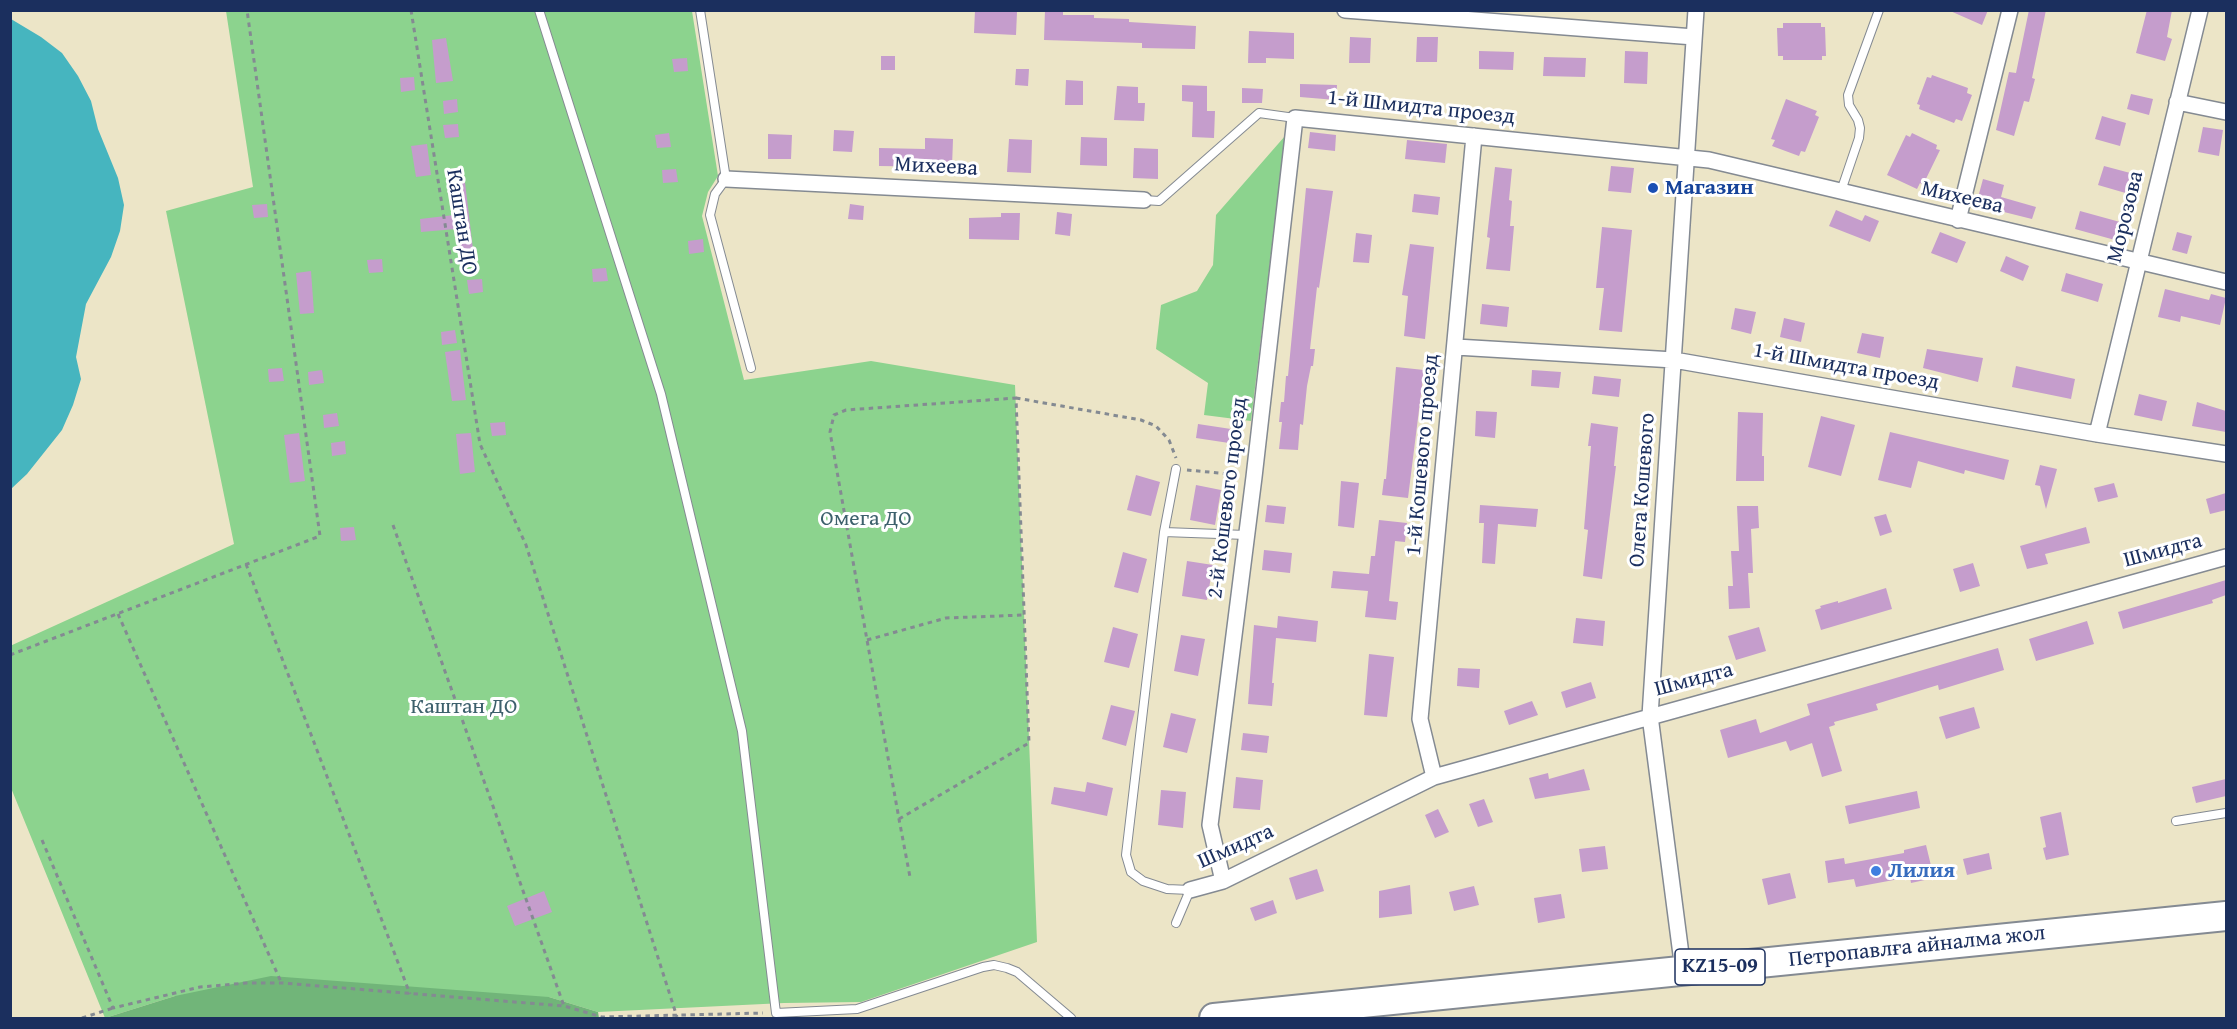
<!DOCTYPE html>
<meta charset="utf-8">
<style>
body{margin:0}
#map{position:relative;width:2237px;height:1029px;overflow:hidden;background:#ece5c7;font-family:"Gentium Book Plus",serif}
canvas{display:block}
.frame{position:absolute;inset:0;border:12px solid #1b2f5e;pointer-events:none}
</style>
<div id="map">
<canvas width="2237" height="1029"></canvas>
<div class="frame"></div>
</div>
<script>
const ctx = document.querySelector('canvas').getContext('2d');
ctx.lineJoin = 'round';
function paint(path, color) {
  ctx.fillStyle = color;
  ctx.fill(path, 'evenodd');
}
function shape(rows) {
  const path = new Path2D();
  for (const r of rows) {
    path.moveTo(r[0], r[1]);
    for (let i = 2; i < r.length; i += 2) path.lineTo(r[i], r[i + 1]);
  }
  return path;
}
function strokePath(path, color, width, dash) {
  ctx.strokeStyle = color;
  ctx.lineWidth = width;
  ctx.lineCap = dash ? 'butt' : 'round';
  ctx.setLineDash(dash || []);
  ctx.stroke(path);
}
function label(font, color, halo, rows, align = 'center') {
  ctx.font = font + ' "Gentium Book Plus",serif';
  ctx.lineWidth = 6;
  ctx.setLineDash([]);
  ctx.textBaseline = 'middle';
  ctx.strokeStyle = halo;
  ctx.fillStyle = color;
  for (const [text, x, y, turn = 0] of rows) {
    ctx.save();
    ctx.translate(x, y);
    ctx.rotate((+turn || 0) * Math.PI / 180);
    ctx.textAlign = isNaN(turn) ? turn : align;
    if (halo) ctx.strokeText(text, 0, 0);
    ctx.fillText(text, 0, 0);
    ctx.restore();
  }
}
paint(shape([
 [226,11,692,11,718,176,708,192,702,216,744,380,871,361,1015,385,1037,942,861,1002,784,1003,598,1012,549,997,175,996,105,1018,11,788,10,646,234,544,166,211,253,187],
 [1285,136,1251,421,1204,415,1208,383,1156,349,1161,305,1197,291,1213,265,1216,215]
]), '#8cd38e');
paint(shape([
 [271,976,549,997,598,1012,599,1018,105,1018,175,996]
]), '#71b579');
paint(shape([
 [11,19,41,37,62,53,78,76,91,101,98,129,118,178,124,205,120,231,111,257,86,304,76,357,81,379,73,405,62,430,27,474,11,489]
]), '#46b5bf');
paint(shape([
 [975,10,1017,12,1016,35,974,33],
 [1045,10,1063,10,1063,15,1094,15,1094,18,1129,19,1129,22,1196,26,1195,49,1142,48,1142,43,1044,40],
 [1948,10,1988,10,1982,25],
 [2029,10,2046,10,2032,78,2035,79,2029,102,2024,101,2014,136,1996,130,2009,72,2016,73],
 [2147,10,2172,10,2167,37,2172,39,2165,61,2136,53],
 [1783,23,1821,23,1821,27,1825,27,1826,56,1822,56,1822,60,1783,60,1783,56,1778,56,1777,28,1783,28],
 [1249,31,1294,33,1294,59,1266,58,1266,63,1248,63],
 [1350,37,1371,38,1370,63,1349,63],
 [1417,37,1438,37,1437,62,1416,62],
 [446,38,453,81,436,83,432,40],
 [1479,51,1514,52,1513,70,1479,69],
 [1625,51,1648,52,1647,84,1624,83],
 [881,56,895,56,895,70,881,70],
 [1544,57,1586,58,1585,77,1543,76],
 [687,58,688,71,674,72,672,59],
 [1016,69,1029,69,1028,86,1015,85],
 [1932,75,1968,88,1967,93,1972,95,1962,121,1956,119,1954,123,1919,109,1920,105,1917,104,1927,77,1931,78],
 [414,77,415,90,401,92,400,78],
 [1066,80,1083,81,1083,105,1065,105],
 [1300,84,1337,85,1336,100,1300,97],
 [1182,85,1207,86,1207,111,1215,111,1214,138,1192,137,1193,102,1182,101],
 [1117,86,1138,87,1138,103,1145,103,1144,121,1114,120],
 [1242,88,1263,89,1262,103,1242,103],
 [2131,94,2153,99,2149,115,2127,109],
 [457,99,458,112,444,114,443,101],
 [1786,99,1817,111,1815,115,1819,117,1805,152,1801,151,1799,156,1772,146,1775,140,1771,139],
 [2102,116,2126,123,2120,146,2095,139],
 [458,124,459,137,445,138,443,125],
 [2203,127,2223,130,2219,156,2198,152],
 [834,130,854,131,852,152,833,151],
 [1310,132,1336,135,1335,151,1308,148],
 [669,133,671,147,657,148,655,135],
 [1912,133,1937,145,1936,149,1940,150,1923,185,1920,183,1917,189,1887,175,1906,135,1910,137],
 [768,134,792,135,791,159,768,159],
 [1081,137,1107,138,1107,166,1080,165],
 [925,138,953,139,952,167,879,166,879,148,925,149],
 [1009,139,1032,140,1031,173,1007,172],
 [1407,140,1447,144,1445,163,1405,159],
 [427,144,431,175,416,177,411,146],
 [1134,148,1158,149,1158,179,1133,178],
 [1611,166,1634,168,1631,193,1608,191],
 [2104,166,2134,174,2129,194,2098,185],
 [1495,167,1512,169,1509,200,1512,201,1510,226,1514,226,1510,271,1486,269,1490,238,1487,237],
 [676,169,678,182,663,183,662,170],
 [1983,179,2004,185,2001,197,2036,207,2032,219,1976,205],
 [465,182,473,249,458,251,456,229,421,232,420,219,454,215,451,184],
 [1306,188,1333,191,1319,288,1317,287,1310,349,1315,349,1313,366,1311,366,1307,386,1303,425,1300,424,1298,450,1279,449,1282,422,1279,422,1281,402,1284,402,1286,376,1288,376],
 [1414,194,1440,197,1438,215,1412,212],
 [267,204,268,217,254,218,252,205],
 [850,204,864,206,863,220,848,219],
 [1836,210,1862,221,1865,215,1879,221,1870,242,1829,226],
 [2080,211,2120,222,2115,240,2075,229],
 [1057,212,1072,214,1070,236,1055,234],
 [1001,213,1020,213,1019,240,969,239,969,218,1001,217],
 [1602,227,1632,230,1622,332,1599,330,1604,288,1596,288],
 [1940,232,1966,242,1957,263,1931,253],
 [2177,232,2192,236,2187,254,2172,250],
 [1356,233,1372,235,1369,263,1353,262],
 [703,239,704,252,689,254,688,241],
 [1410,244,1434,247,1425,339,1404,336,1408,296,1402,295],
 [2006,256,2029,266,2023,281,2000,271],
 [382,259,383,272,369,273,367,260],
 [606,268,608,281,593,282,592,269],
 [311,271,314,313,300,314,296,273],
 [2066,273,2103,284,2098,302,2061,291],
 [482,279,483,292,469,294,467,280],
 [2165,289,2209,300,2211,294,2226,298,2220,325,2181,316,2180,322,2158,317],
 [1482,304,1509,307,1507,327,1480,324],
 [1735,308,1756,312,1751,334,1731,329],
 [1784,318,1805,323,1801,342,1780,337],
 [455,330,457,343,442,345,441,332],
 [1862,333,1884,337,1880,358,1857,353],
 [1927,349,1983,358,1978,382,1923,368],
 [460,350,466,400,452,401,445,352],
 [2016,366,2075,379,2071,399,2012,387],
 [1396,367,1424,370,1408,498,1382,495,1384,479,1386,479],
 [282,368,284,381,269,382,268,369],
 [322,370,324,383,309,385,308,372],
 [1532,370,1561,372,1559,388,1531,386],
 [1594,376,1621,379,1619,397,1592,394],
 [2139,394,2167,401,2162,421,2134,415],
 [2197,402,2226,411,2226,432,2192,426],
 [1476,411,1497,412,1495,438,1475,436],
 [1738,412,1763,413,1762,456,1764,456,1764,481,1736,481],
 [337,413,339,426,324,428,323,415],
 [1821,416,1855,425,1841,476,1808,467],
 [505,422,506,435,492,436,490,423],
 [1591,423,1618,427,1614,466,1616,466,1602,579,1583,576,1588,530,1584,529,1591,446,1588,446],
 [1198,424,1231,429,1229,443,1196,438],
 [1890,432,2009,460,2004,480,1965,470,1964,474,1918,461,1911,488,1878,480],
 [299,433,305,481,290,483,284,435],
 [471,433,475,472,460,474,456,434],
 [345,441,346,454,332,456,331,443],
 [2040,465,2057,469,2046,509,2040,486,2035,485],
 [1136,475,1160,482,1151,516,1127,510],
 [1341,481,1359,483,1354,528,1338,526],
 [2114,483,2118,497,2098,502,2094,488],
 [1196,485,1221,490,1215,525,1190,520],
 [2226,493,2226,510,2210,514,2206,499],
 [1267,505,1286,507,1284,524,1265,522],
 [1480,505,1538,509,1536,527,1498,524,1495,564,1482,563,1484,523,1479,523],
 [1737,506,1758,506,1759,528,1751,529,1753,573,1748,573,1750,608,1729,609,1728,586,1733,586,1731,551,1739,551],
 [1886,514,1892,532,1880,536,1874,517],
 [1379,520,1407,523,1405,542,1395,541,1389,601,1398,602,1396,620,1365,617,1368,591,1331,588,1333,571,1369,574,1371,556,1375,556],
 [354,527,356,540,341,541,340,528],
 [2086,527,2090,543,2045,554,2048,564,2027,569,2020,546],
 [1264,550,1292,553,1290,573,1262,570],
 [1123,552,1147,559,1138,593,1114,587],
 [1187,561,1213,565,1207,600,1182,596],
 [1973,563,1980,586,1960,592,1953,569],
 [2226,580,2226,595,2212,600,2213,603,2123,629,2118,612],
 [1886,588,1892,609,1821,630,1815,610,1821,608,1820,606,1838,601,1838,603],
 [1278,616,1318,621,1316,642,1276,638,1272,683,1274,683,1272,706,1248,704,1254,625,1277,628],
 [1576,618,1605,621,1603,646,1573,643],
 [2087,621,2094,644,2036,661,2029,639],
 [1113,627,1138,634,1129,668,1104,662],
 [1759,627,1766,651,1736,660,1728,636],
 [1181,635,1205,639,1198,676,1174,671],
 [1998,648,2004,670,1939,690,1938,685,1876,704,1878,710,1834,722,1835,725,1829,727,1842,771,1822,777,1812,743,1790,751,1786,741,1728,758,1720,730,1756,719,1760,733,1810,715,1807,704],
 [1369,654,1394,657,1387,717,1364,715],
 [1458,668,1480,669,1479,688,1457,686],
 [1591,682,1596,698,1566,708,1561,692],
 [1532,701,1538,715,1509,725,1504,711],
 [1111,705,1135,711,1126,746,1102,739],
 [1974,707,1980,728,1946,739,1939,717],
 [1171,713,1196,719,1187,753,1163,747],
 [1243,733,1269,736,1267,753,1241,750],
 [1584,769,1590,790,1535,799,1529,778,1548,773,1549,779],
 [1236,777,1263,780,1260,810,1233,808],
 [2226,779,2226,796,2196,803,2192,787],
 [1087,782,1113,788,1107,816,1051,804,1054,787,1085,792],
 [1161,790,1186,792,1183,828,1158,825],
 [1917,791,1920,808,1849,824,1845,806],
 [1484,799,1493,822,1478,827,1469,804],
 [1438,809,1449,832,1435,838,1425,815],
 [2061,812,2069,855,2046,860,2043,848,2046,847,2040,817],
 [1926,845,1934,878,1911,883,1910,877,1856,887,1854,879,1828,883,1825,861,1844,858,1845,864,1904,853,1904,850],
 [1605,846,1608,869,1582,872,1579,849],
 [1989,853,1992,869,1967,875,1963,859],
 [1317,869,1324,891,1296,900,1289,878],
 [1790,873,1796,898,1768,905,1762,879],
 [1410,885,1412,914,1379,918,1379,891],
 [1474,886,1479,905,1454,911,1449,892],
 [544,891,552,912,515,926,507,906],
 [1561,894,1565,918,1538,923,1534,898],
 [1273,900,1277,913,1255,921,1250,908]
]), '#c59dcc');
const lane = shape([
 [539,10,661,394,742,731,776,1013,857,1009,983,967,994,965,1007,968,1017,972,1071,1018],
 [700,10,726,179,715,194,710,215,751,368],
 [1841,191,1859,138,1860,128,1858,120,1849,105,1848,95,1879,10],
 [1144,200,1159,201,1259,113,1295,118],
 [1176,469,1164,532,1126,855,1131,872,1143,881,1167,889,1190,890,1176,923],
 [1164,532,1246,535],
 [2176,821,2226,813]
]);
const street = shape([
 [1345,10,1694,37],
 [2177,102,2226,112],
 [726,179,1144,200],
 [1958,220,2010,10],
 [1456,347,1674,360,2097,434,2226,454],
 [2097,434,2200,10],
 [1434,777,1420,719,1474,136],
 [1223,881,1210,825,1254,477,1295,118,1709,160,2226,282],
 [1190,890,1223,881,1434,777,2226,557],
 [1683,970,1650,716,1696,10]
]);
const highway = shape([
 [1214,1018,2226,916]
]);
strokePath(lane, '#848a92', 10);
strokePath(street, '#848a92', 18);
strokePath(highway, '#848a92', 32);
strokePath(shape([
 [411,10,480,444,526,545,677,1017],
 [1016,398,1141,420,1156,426,1169,440,1176,458],
 [1187,470,1240,475],
 [393,525,564,1006],
 [246,564,410,994],
 [118,614,281,982],
 [867,640,946,618,1024,615],
 [10,655,320,536,247,10],
 [899,819,1029,743,1016,398,846,410,834,415,830,432,867,640,899,819,910,877],
 [42,840,113,1008,200,987,247,983,282,983,564,1006,602,1017,763,1013],
 [82,1018,113,1008]
]), '#848a92', 3, [4.5, 4.5]);
strokePath(lane, '#fff', 8);
strokePath(street, '#fff', 15);
strokePath(highway, '#fff', 28);
for (const [x, y, r, color] of [
 [1653,188,6,"#1a4fb4"],
 [1876,871,6,"#3f7fe0"]
]) {
  const dot = new Path2D();
  dot.arc(x, y, r, 0, 2 * Math.PI);
  ctx.fillStyle = color;
  ctx.fill(dot);
  strokePath(dot, '#fff', 2);
}
for (const [x, y, w] of [
 [1720,967,90]
]) {
  const box = new Path2D();
  box.roundRect(x - w / 2, y - 18, w, 36, 4.5);
  ctx.fillStyle = '#fff';
  ctx.fill(box);
  strokePath(box, '#1b2f5e', 1.5);
}
label('bold 21px', '#1b2f5e', null, [
 ["KZ15-09",1720,967]
]);
label('22px', '#1b2f5e', '#fff', [
 ["1-й Шмидта проезд",1421,108,6],
 ["Михеева",936,167,3],
 ["Михеева",1962,198,13],
 ["Морозова",2126,217,-76],
 ["Каштан ДО",461,222,81],
 ["1-й Шмидта проезд",1846,367,10],
 ["1-й Кошевого проезд",1423,455,-85],
 ["Олега Кошевого",1643,490,-86],
 ["2-й Кошевого проезд",1228,498,-83],
 ["Шмидта",2163,551,-15],
 ["Шмидта",1694,680,-15],
 ["Шмидта",1236,847,-24],
 ["Петропавлға айналма жол",1917,947,-6]
]);
label('bold 22px', '#164399', '#fff', [
 ["Магазин",1665,188]
], 'left');
label('22px', '#3d606c', '#fff', [
 ["Омега ДО",866,519],
 ["Каштан ДО",464,707]
]);
label('bold 22px', '#366cbe', '#fff', [
 ["Лилия",1888,871]
], 'left');
</script>
